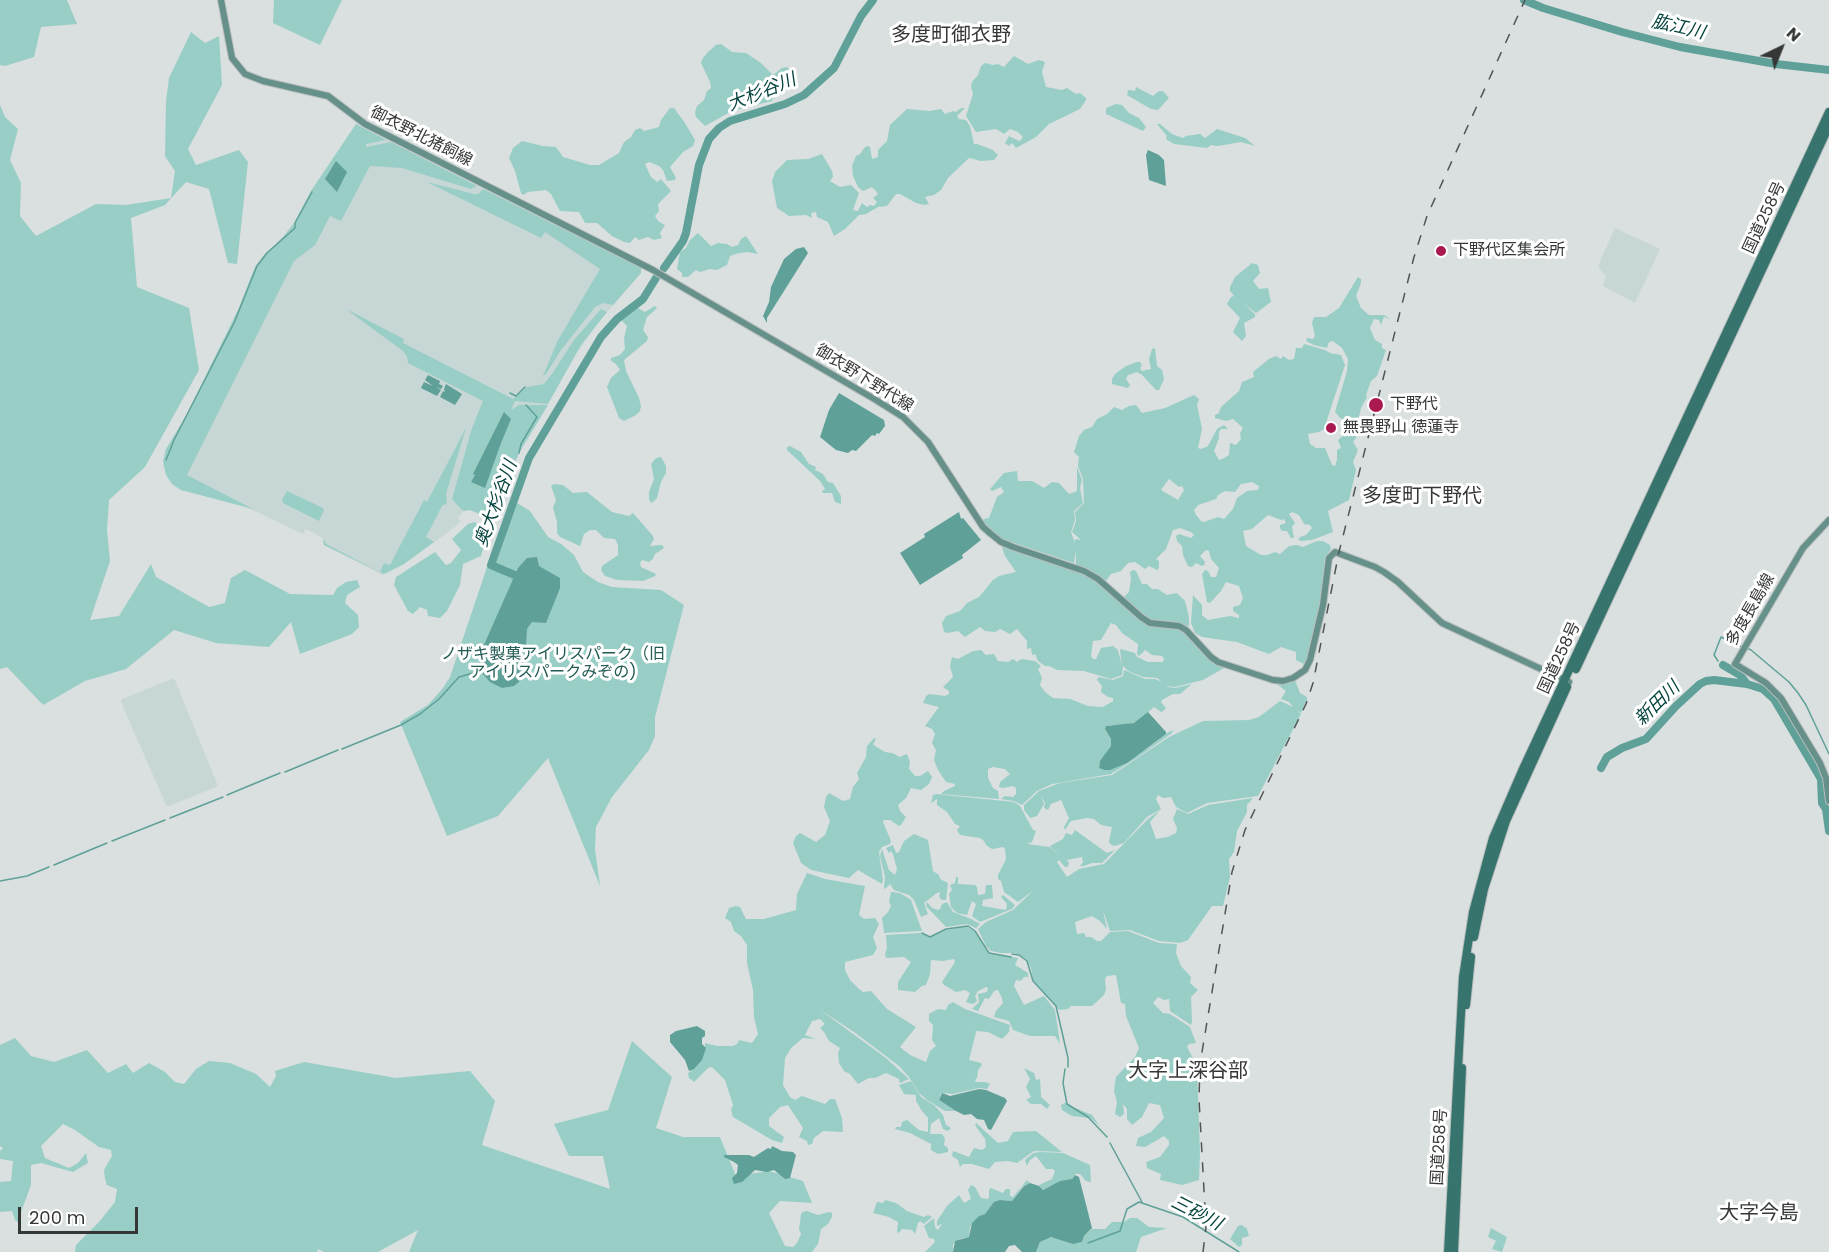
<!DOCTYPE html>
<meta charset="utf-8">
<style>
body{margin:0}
#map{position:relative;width:1829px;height:1252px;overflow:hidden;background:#d9e0df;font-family:Poppins,sans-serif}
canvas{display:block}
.north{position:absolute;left:1751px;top:18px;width:60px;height:60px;-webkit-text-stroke:4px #fff;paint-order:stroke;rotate:43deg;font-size:16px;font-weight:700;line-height:24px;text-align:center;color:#353737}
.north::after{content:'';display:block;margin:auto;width:21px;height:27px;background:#353737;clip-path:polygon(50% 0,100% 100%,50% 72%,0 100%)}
.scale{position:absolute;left:18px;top:1207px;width:120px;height:27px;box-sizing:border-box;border:3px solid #353737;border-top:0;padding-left:8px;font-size:18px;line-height:21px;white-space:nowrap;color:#353737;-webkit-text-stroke:4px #fff;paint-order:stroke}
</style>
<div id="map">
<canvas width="1829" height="1252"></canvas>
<div class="north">N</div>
<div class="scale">200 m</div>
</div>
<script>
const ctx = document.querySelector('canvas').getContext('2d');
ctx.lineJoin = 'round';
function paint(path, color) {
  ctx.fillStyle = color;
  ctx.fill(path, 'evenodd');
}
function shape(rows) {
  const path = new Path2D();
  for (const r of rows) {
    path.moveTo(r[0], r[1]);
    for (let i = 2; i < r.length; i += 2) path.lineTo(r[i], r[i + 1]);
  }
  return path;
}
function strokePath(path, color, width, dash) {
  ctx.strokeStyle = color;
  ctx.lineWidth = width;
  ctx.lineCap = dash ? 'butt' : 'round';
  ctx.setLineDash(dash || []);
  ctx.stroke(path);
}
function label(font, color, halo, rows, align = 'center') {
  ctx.font = font + ' Poppins,"Noto Sans JP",sans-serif';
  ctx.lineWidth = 6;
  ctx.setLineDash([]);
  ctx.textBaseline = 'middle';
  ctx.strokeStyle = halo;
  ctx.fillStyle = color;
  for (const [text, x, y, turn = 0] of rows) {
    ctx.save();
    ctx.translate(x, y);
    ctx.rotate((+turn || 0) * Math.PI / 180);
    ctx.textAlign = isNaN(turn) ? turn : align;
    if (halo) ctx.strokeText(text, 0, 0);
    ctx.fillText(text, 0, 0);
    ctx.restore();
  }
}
paint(shape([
 [356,124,641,268,641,273,597,324,576,354,519,453,494,514,487,517,470,510,464,511,458,518,461,521,455,527,404,564,383,575,324,545,323,538,306,529,303,534,240,504,181,490,169,480,163,465,166,449,186,416,238,310,255,267,264,255,283,237,294,223,311,191],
 [1615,228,1660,249,1635,303,1603,286,1606,277,1598,266],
 [174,678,218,786,169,806,166,805,121,702,122,699]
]), '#c7d7d5');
paint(shape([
 [0,0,67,0,77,24,41,27,34,57,5,66,0,65],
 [274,0,342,0,320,45,273,23],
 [191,32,205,43,219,36,222,85,188,149,196,165,239,150,248,162,237,264,228,263,209,189,186,182,165,205,131,218,137,287,189,308,199,370,145,467,109,500,107,530,110,561,90,620,119,616,151,564,156,577,209,607,225,603,231,578,245,570,290,594,333,595,337,588,346,582,357,580,360,587,347,595,345,603,358,615,359,627,352,634,300,654,291,622,269,647,216,643,174,630,126,669,85,681,43,705,7,667,0,669,0,105,5,117,18,129,10,160,21,183,20,216,36,236,96,204,126,205,171,198,175,171,165,156,166,101,169,78],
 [721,44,732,52,746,53,761,63,773,75,782,68,787,67,794,74,795,77,792,82,774,95,772,101,732,111,705,126,696,117,695,112,697,106,704,100,707,91,711,88,710,82,701,63,703,58,708,52,716,45],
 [1014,56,1028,64,1039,60,1045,62,1042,72,1046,87,1062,90,1067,88,1076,94,1080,93,1086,98,1086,100,1080,109,1049,124,1036,137,1016,148,1012,143,1009,146,1005,143,1009,136,1019,141,1021,140,1023,137,1018,132,1010,129,1004,134,996,129,976,132,966,116,973,94,971,86,972,82,978,75,981,66,985,63,993,65,998,64,1004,67],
 [1136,87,1153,96,1159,91,1163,91,1169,98,1158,110,1151,109,1127,95,1128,90,1135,91],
 [1116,104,1122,105,1129,113,1139,118,1146,127,1143,131,1106,114,1106,108],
 [670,108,674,108,685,123,695,140,693,146,683,152,670,167,676,178,675,180,667,181,663,170,659,166,649,162,645,164,651,177,657,182,661,179,671,191,658,204,659,211,655,216,658,221,665,225,660,233,662,238,654,240,648,237,639,240,635,237,630,243,624,242,612,236,597,223,585,223,579,212,560,211,551,194,546,190,528,192,523,195,521,193,515,171,509,158,513,148,522,141,543,146,556,147,563,157,590,165,599,165,619,153,624,142,631,137,635,130,640,128,644,131,659,127,661,120],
 [961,108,965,108,957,116,959,119,966,120,970,126,974,144,977,144,993,150,998,155,994,160,981,161,969,158,948,178,941,190,934,195,925,197,929,204,924,205,916,203,900,194,896,194,887,206,878,207,866,214,859,215,845,229,834,236,828,222,817,217,816,212,811,213,812,218,806,215,789,216,777,208,772,181,775,172,787,160,808,159,822,154,832,171,833,177,830,181,840,187,851,185,859,193,853,210,858,211,862,203,867,207,870,205,874,206,877,202,873,198,878,194,876,191,872,187,863,191,858,187,853,176,852,166,856,156,860,154,865,147,868,146,870,147,872,159,878,157,878,150,887,141,890,125,907,109,930,111,941,109,945,114,953,111,956,112],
 [356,124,386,140,366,144,366,147,391,142,477,186,471,189,402,168,370,166,341,221,330,216,315,245,294,261,187,475,253,509,181,490,172,484,166,475,163,461,166,449,186,416,238,310,255,267,264,255,283,237,294,223,311,191],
 [1157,124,1160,124,1172,134,1183,138,1186,136,1200,134,1205,138,1217,129,1245,138,1255,146,1241,142,1218,146,1211,145,1207,148,1174,144,1166,139,1167,136],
 [427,182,474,194,478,194,483,189,641,268,641,273,613,305,603,303,595,307,561,350,546,374,538,380,543,376,558,340,600,269,545,232,541,238],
 [698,233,711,246,718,243,727,244,732,247,738,245,741,239,746,236,758,254,747,252,739,253,730,256,727,265,717,270,710,269,700,272,696,270,688,277,682,277,682,273,677,269,680,252,686,248,690,240],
 [1252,263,1258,265,1260,273,1253,281,1259,289,1268,288,1271,302,1256,313,1244,304,1255,314,1255,317,1244,323,1246,336,1242,341,1233,332,1240,318,1227,304,1231,297,1234,296,1230,291,1230,287,1235,277],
 [1358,277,1361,279,1361,283,1356,296,1361,308,1369,315,1384,315,1390,319,1384,317,1381,325,1379,320,1374,319,1370,328,1375,340,1382,344,1382,348,1386,350,1377,376,1371,381,1366,395,1367,397,1361,408,1356,429,1358,435,1353,442,1358,450,1353,462,1356,470,1349,500,1328,511,1333,532,1312,540,1302,541,1298,540,1300,537,1306,535,1312,528,1310,525,1304,524,1299,515,1292,512,1289,514,1295,523,1292,527,1294,538,1291,538,1287,531,1282,531,1280,528,1280,525,1286,523,1284,519,1281,520,1268,515,1252,529,1243,531,1246,546,1261,555,1267,555,1275,552,1280,554,1289,546,1297,545,1303,547,1317,541,1323,541,1330,545,1331,549,1325,558,1323,586,1310,656,1307,662,1304,664,1296,660,1296,652,1281,647,1269,654,1237,642,1202,637,1195,633,1191,623,1193,595,1202,605,1202,615,1208,620,1230,616,1239,618,1239,615,1233,611,1233,607,1240,605,1243,598,1239,586,1226,582,1221,591,1210,603,1207,602,1202,574,1205,570,1208,571,1211,577,1216,577,1219,568,1211,559,1209,551,1206,550,1200,556,1205,562,1204,565,1202,566,1196,563,1192,567,1188,566,1183,555,1182,546,1177,541,1176,536,1179,534,1191,538,1194,535,1191,532,1180,528,1173,530,1166,549,1156,559,1159,561,1159,568,1157,570,1149,566,1145,569,1135,562,1128,563,1121,571,1111,574,1105,582,1076,565,1076,551,1074,563,1002,539,981,520,989,518,997,497,1004,492,1001,487,992,491,990,489,1004,473,1017,471,1018,481,1032,481,1044,488,1052,482,1059,483,1069,494,1077,491,1077,467,1082,480,1080,488,1083,503,1074,511,1075,520,1071,532,1075,543,1075,539,1081,540,1072,532,1076,521,1075,512,1084,503,1083,479,1078,466,1079,457,1074,452,1079,436,1084,430,1092,427,1097,419,1107,414,1114,407,1122,410,1129,406,1136,405,1142,413,1165,408,1194,395,1199,399,1197,405,1202,429,1198,448,1201,449,1208,446,1217,429,1224,425,1228,429,1221,429,1219,432,1219,438,1214,451,1219,460,1224,458,1229,455,1230,443,1236,445,1241,439,1240,433,1243,428,1233,419,1226,421,1215,418,1215,415,1219,413,1221,407,1239,391,1242,382,1254,377,1253,372,1269,359,1276,356,1281,359,1283,356,1289,360,1294,359,1296,348,1302,348,1304,344,1325,350,1330,353,1341,355,1345,365,1324,429,1319,432,1308,434,1310,444,1316,448,1325,448,1332,465,1335,466,1337,460,1337,450,1341,448,1338,440,1345,434,1343,428,1345,420,1340,418,1335,412,1347,371,1348,359,1342,348,1333,341,1329,342,1327,348,1314,345,1306,341,1307,338,1313,339,1315,336,1312,323,1314,317,1326,317,1339,308],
 [1169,479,1179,487,1182,486,1184,490,1178,500,1161,490],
 [1252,482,1259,486,1258,490,1247,491,1237,498,1233,509,1224,519,1218,517,1204,522,1201,521,1196,515,1194,510,1198,505,1216,499,1218,495,1225,491,1235,492,1241,484],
 [655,306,657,307,655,310,647,317,643,330,648,337,647,341,624,360,626,371,639,398,641,406,640,411,636,415,624,421,619,418,607,387,611,378,620,370,616,364,611,361,611,358,620,355,625,349,624,338,627,326,620,319,636,307,645,312],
 [346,309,404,339,403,343,513,399,527,387,544,384,552,374,574,340,601,309,607,312,581,345,548,404,515,401,511,410,519,405,548,405,519,453,494,514,487,517,470,510,464,511,460,508,452,499,472,428,483,401,408,363,407,356,403,351],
 [1155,348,1157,366,1162,370,1164,379,1159,390,1156,390,1142,375,1137,372,1128,375,1126,379,1130,385,1128,388,1112,384,1112,379,1115,374,1126,366,1137,362,1140,362,1142,365,1140,368,1142,371,1151,369,1149,359,1152,349],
 [466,428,446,494,447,503,442,506,426,537,434,542,404,564,384,574,324,545,323,538,326,544,380,572,384,563,390,565,424,500,427,502],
 [790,446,801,452,809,464,816,467,815,470,823,474,828,482,833,483,841,496,841,504,835,502,832,493,823,493,822,491,825,489,820,481,787,450,787,447],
 [661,457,666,466,666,473,661,482,657,498,652,503,649,500,649,492,654,479,651,464,656,458],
 [554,484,563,485,573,493,587,492,612,512,629,516,633,513,653,536,654,539,650,546,662,545,664,548,655,554,653,559,649,562,642,560,640,563,641,567,656,574,655,576,643,581,617,580,605,576,601,570,602,566,618,555,618,545,615,539,604,538,596,530,590,530,584,534,580,546,560,537,557,533,557,522,553,508,556,500,551,486],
 [287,491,323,508,324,510,319,521,283,503,282,500],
 [512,500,530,511,548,537,561,544,574,555,583,572,598,582,612,587,661,590,684,605,655,717,655,736,649,750,612,797,596,827,595,849,600,886,548,758,498,816,447,836,400,722,428,705,443,688,450,677,490,558],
 [474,522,482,526,486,538,481,556,463,564,460,585,447,611,440,618,428,616,427,610,420,607,413,614,408,611,394,585,396,577,435,552,446,565,451,563,461,550,452,539,468,524],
 [1001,544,1063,564,1091,577,1123,604,1159,626,1183,630,1194,639,1204,654,1226,667,1203,680,1175,687,1167,686,1163,683,1168,687,1175,688,1192,684,1180,694,1173,694,1162,700,1161,702,1166,708,1163,711,1161,712,1154,707,1137,722,1124,725,1109,725,1105,729,1111,739,1111,746,1099,764,1099,768,1104,770,1148,748,1167,733,1173,730,1172,733,1138,757,1111,774,1052,784,1037,791,1022,805,1014,801,1001,799,1005,796,1013,797,1016,794,1016,788,1013,786,1003,788,999,787,1000,782,1010,774,1005,769,993,767,988,769,988,778,993,788,998,791,999,799,941,794,944,791,955,786,955,784,946,782,938,770,934,760,936,750,932,743,935,734,932,729,925,726,939,707,923,703,926,696,929,694,945,696,949,694,949,691,943,687,953,677,950,666,952,657,958,659,973,651,981,650,986,655,994,654,998,661,1008,662,1013,659,1017,662,1021,659,1035,661,1041,666,1038,669,1042,678,1040,685,1045,692,1053,698,1070,699,1088,706,1103,707,1113,701,1113,698,1108,697,1101,692,1102,686,1097,680,1098,677,1113,680,1123,676,1124,670,1145,679,1155,679,1162,682,1157,678,1143,677,1128,671,1123,666,1122,675,1111,679,1084,671,1057,670,1049,666,1045,666,1038,661,1035,654,1032,655,1031,648,1027,649,1027,641,1017,629,1010,634,1000,629,995,632,985,631,980,627,965,637,958,631,947,633,944,632,942,623,946,616,960,611,967,603,979,597,993,580,999,576,1016,572,1005,556],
 [1111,623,1116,625,1122,633,1138,644,1137,654,1139,656,1145,650,1152,655,1162,656,1164,659,1163,662,1148,662,1137,657,1135,653,1121,649,1120,650,1122,666,1118,650,1113,646,1101,648,1096,659,1093,659,1091,656,1093,641,1101,640],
 [1133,570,1136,571,1142,584,1147,584,1152,589,1158,589,1167,595,1177,593,1185,601,1189,617,1189,625,1187,627,1150,620,1123,598,1129,592,1131,579,1130,572],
 [1295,680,1300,693,1307,697,1307,700,1301,713,1296,709,1301,714,1258,796,1207,803,1187,813,1176,807,1171,797,1163,798,1158,795,1156,799,1161,809,1147,817,1124,843,1114,846,1110,844,1109,841,1112,827,1101,825,1094,819,1087,818,1071,821,1065,830,1064,827,1069,818,1061,800,1051,804,1048,810,1044,808,1045,803,1041,796,1044,804,1041,809,1037,816,1030,818,1024,810,1024,805,1039,791,1060,783,1112,775,1169,737,1203,721,1249,720,1259,717,1280,701,1293,707,1289,702,1281,699,1286,691,1277,684],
 [874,738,876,739,873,744,875,746,885,752,892,753,900,757,907,754,910,762,909,769,915,776,920,776,928,771,932,777,929,784,921,790,911,788,906,798,898,805,900,811,906,817,901,825,899,826,890,820,884,820,883,822,891,841,890,844,882,847,879,852,883,880,882,884,858,870,849,878,811,870,801,863,793,843,796,836,800,833,816,842,825,835,830,821,824,807,826,797,829,793,843,801,850,799,853,787,859,779,857,773,866,757,867,746],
 [936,794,1014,802,1020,806,1033,830,1036,831,1032,842,1027,844,1050,847,1060,856,1050,846,1063,839,1066,833,1072,835,1075,830,1107,853,1115,850,1102,863,1092,863,1084,866,1080,866,1083,862,1082,857,1067,860,1062,857,1069,862,1068,867,1065,867,1059,860,1057,862,1067,877,1079,869,1104,864,1148,819,1160,810,1150,822,1156,839,1168,837,1176,833,1177,828,1173,819,1177,809,1188,814,1208,805,1253,798,1247,805,1247,812,1237,831,1234,852,1229,859,1230,877,1223,906,1212,906,1188,940,1180,943,1159,941,1130,930,1110,931,1103,910,1107,929,1100,921,1092,916,1075,922,1077,934,1084,933,1086,937,1091,937,1097,941,1101,941,1110,932,1128,931,1159,943,1177,944,1176,953,1181,966,1191,977,1190,983,1198,990,1191,997,1192,1022,1191,1025,1170,1011,1169,999,1164,1000,1158,997,1153,1003,1163,1013,1170,1014,1190,1027,1196,1043,1189,1044,1187,1047,1197,1066,1200,1153,1199,1180,1182,1185,1160,1180,1161,1174,1147,1168,1146,1162,1160,1157,1169,1145,1169,1141,1164,1136,1145,1147,1136,1146,1138,1138,1151,1132,1164,1118,1160,1105,1149,1103,1142,1117,1132,1125,1127,1119,1127,1109,1123,1104,1124,1114,1120,1117,1115,1114,1117,1102,1114,1091,1116,1077,1135,1057,1139,1048,1126,1016,1125,1004,1121,1003,1116,975,1107,976,1105,979,1106,990,1104,995,1092,1006,1071,1006,1068,1009,1059,1010,1033,980,1031,968,1026,959,1015,953,1001,953,991,951,986,946,978,929,986,922,1013,910,1034,890,1018,902,1004,892,1001,881,998,879,998,875,1006,859,1005,849,1003,847,992,849,986,845,984,841,980,838,960,835,957,830,960,826,955,824,947,812,937,805,937,799,931,803,933,795],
 [914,834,928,840,933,871,939,875,940,879,948,883,946,900,942,900,939,897,940,892,937,893,924,903,928,914,921,917,914,900,909,895,894,890,890,884,885,889,884,888,885,877,880,856,882,849,889,870,895,875,897,869,893,854,891,851,889,853,886,848,893,845,896,853,899,852,904,841],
 [807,873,825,879,865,886,859,915,864,919,875,918,879,924,873,937,877,948,873,955,845,962,845,970,850,980,858,988,863,992,871,991,887,1009,916,1027,900,1047,910,1055,926,1062,930,1051,936,1046,932,1040,933,1025,929,1021,929,1014,938,1009,946,1010,948,1005,953,1002,965,1009,1010,1025,1009,1032,1002,1039,988,1032,975,1031,976,1032,969,1060,981,1063,982,1065,978,1070,977,1078,975,1080,976,1082,986,1082,990,1084,989,1086,987,1089,979,1088,953,1094,941,1093,939,1100,956,1111,945,1111,927,1100,919,1093,909,1077,899,1066,854,1032,819,1009,886,1058,909,1079,900,1083,899,1079,886,1073,875,1078,869,1078,858,1084,850,1074,844,1071,839,1063,838,1053,840,1048,829,1041,824,1032,820,1028,825,1024,820,1019,812,1021,805,1035,816,1039,803,1038,791,1048,785,1058,783,1085,790,1097,795,1100,802,1096,825,1104,830,1099,835,1099,842,1118,843,1132,823,1131,814,1138,812,1144,808,1145,807,1141,799,1137,803,1128,788,1105,780,1107,769,1118,769,1126,784,1137,782,1143,772,1140,733,1117,731,1110,733,1105,725,1080,712,1067,708,1068,694,1082,689,1078,688,1073,691,1071,705,1047,705,1043,717,1046,733,1046,737,1044,739,1040,752,1043,758,1034,754,1017,753,990,747,963,747,945,741,936,734,931,731,922,725,918,729,908,736,906,740,907,746,919,764,919,796,910,797,894],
 [956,877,958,877,958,884,975,885,977,887,978,895,985,894,986,885,992,885,993,898,983,900,982,906,1006,910,1007,904,1001,897,1003,895,1015,905,1012,909,980,922,972,916,976,904,972,901,967,915,957,913,951,907,949,894,952,890,950,885,955,883],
 [891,892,900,893,911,900,922,931,884,933,882,918,888,912,891,906,889,902],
 [927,902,932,908,938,910,940,909,942,904,947,902,953,912,971,919,980,924,976,928,967,924,946,927,926,906],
 [966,926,974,931,989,953,1018,958,1015,965,1028,973,1028,977,1024,977,1021,981,1016,980,1014,986,1024,1005,1044,996,1051,1005,1055,1010,1060,1044,1055,1036,1030,1036,1013,1030,1009,1021,994,1017,996,1011,1003,1003,1002,998,998,990,994,991,989,999,985,998,978,1011,972,1009,979,1002,978,994,987,992,988,988,986,987,978,991,975,996,977,1001,973,1004,966,1002,970,993,965,990,956,992,944,985,942,982,955,962,954,959,943,961,931,960,930,974,926,985,922,986,915,992,898,990,898,982,911,962,904,957,886,958,885,954,887,948,886,935,921,933,930,937,946,930],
 [15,1038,31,1056,54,1062,87,1050,108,1073,126,1064,133,1073,149,1063,165,1072,175,1082,184,1084,196,1069,209,1061,230,1063,256,1074,270,1087,276,1076,275,1071,304,1062,396,1078,470,1071,495,1101,482,1145,610,1189,603,1156,569,1156,554,1124,608,1110,632,1041,672,1077,656,1128,683,1137,720,1137,736,1176,769,1171,803,1181,812,1203,780,1201,769,1213,785,1246,793,1247,797,1243,801,1234,799,1229,801,1214,803,1212,807,1211,818,1215,829,1212,832,1213,832,1217,828,1224,821,1229,818,1244,812,1252,409,1252,418,1230,378,1252,324,1252,318,1249,317,1252,75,1252,76,1245,99,1222,115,1202,117,1189,107,1185,105,1179,104,1170,112,1156,111,1150,99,1147,75,1130,63,1124,41,1146,45,1158,69,1168,78,1163,86,1153,88,1163,73,1172,41,1163,31,1165,31,1185,21,1212,20,1224,15,1220,12,1211,0,1212,0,1182,11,1181,13,1161,0,1159,0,1151,3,1148,0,1146,0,1045],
 [1024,1068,1034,1073,1036,1080,1040,1079,1041,1097,1050,1105,1047,1109,1041,1104,1031,1104,1026,1100,1031,1097,1026,1087,1030,1079],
 [911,1081,921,1097,935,1106,943,1115,946,1125,951,1128,948,1131,943,1129,939,1118,931,1124,930,1134,942,1134,945,1139,944,1145,948,1148,948,1152,938,1154,931,1150,931,1144,910,1133,895,1129,896,1127,901,1127,902,1122,907,1120,919,1130,928,1132,928,1118,922,1111,916,1101,916,1095,904,1094,899,1085],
 [1066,1102,1068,1105,1092,1115,1099,1125,1090,1118,1072,1116,1062,1110,1061,1105],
 [976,1123,998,1143,1008,1141,1013,1132,1036,1131,1062,1152,1034,1151,1017,1163,1008,1161,995,1162,989,1169,972,1164,963,1164,960,1167,958,1160,952,1156,953,1151,969,1157,974,1148,982,1150,986,1147,985,1139,975,1125],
 [1041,1152,1063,1153,1090,1165,1091,1182,1086,1181,1080,1174,1075,1174,1072,1179,1060,1182,1042,1190,1039,1185,1052,1179,1055,1171,1053,1169,1046,1169,1036,1156,1030,1160,1027,1166,1025,1160,1033,1153],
 [1027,1180,1030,1183,1023,1186,1012,1201,1000,1200,985,1214,979,1216,970,1227,969,1237,960,1239,953,1244,953,1252,921,1252,925,1252,935,1242,934,1239,929,1238,924,1226,934,1218,935,1227,938,1230,942,1224,937,1226,937,1221,947,1206,959,1195,964,1203,971,1199,968,1190,971,1185,975,1187,981,1198,987,1199,989,1198,989,1190,991,1188,1003,1193,1006,1189,1010,1189,1010,1196,1013,1197],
 [885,1200,896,1203,907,1211,924,1217,928,1215,932,1217,924,1224,920,1221,918,1223,915,1234,912,1230,902,1229,899,1233,897,1232,898,1222,889,1217,873,1213,877,1202,883,1203],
 [1130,1218,1137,1218,1149,1227,1167,1228,1141,1237,1136,1252,1036,1252,1040,1242,1046,1238,1056,1237,1078,1243,1082,1242,1084,1236,1092,1229,1105,1229,1112,1222,1124,1222],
 [1242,1225,1247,1229,1249,1236,1242,1238,1242,1245,1239,1247,1230,1239,1238,1226],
 [1491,1228,1507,1237,1502,1252,1492,1249,1496,1241,1488,1237]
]), '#99cec6');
paint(shape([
 [1148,150,1159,155,1164,160,1166,186,1149,180,1146,155],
 [336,161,347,172,337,192,325,179],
 [804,247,808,253,767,318,767,323,763,316,769,302,771,287,784,259,796,249],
 [428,375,440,381,439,384,443,386,441,389,436,387,441,390,437,396,421,388,424,382,433,386,425,380],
 [446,384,462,394,455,405,440,397,443,391,445,392,444,389],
 [839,393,884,420,885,426,879,434,877,433,875,436,872,435,856,451,852,450,848,453,836,450,820,437,829,410],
 [504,412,511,419,501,443,485,488,471,482,475,475,473,474],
 [959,512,961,519,963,518,981,540,962,555,963,558,920,585,900,553,925,537,924,534],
 [537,557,539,566,560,578,560,588,546,623,532,622,527,629,526,646,522,650,519,658,520,681,514,686,502,688,490,682,482,673,479,663,479,656,518,568,527,558],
 [1148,712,1166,732,1166,734,1127,763,1110,770,1104,770,1099,768,1100,761,1111,746,1111,739,1105,729,1106,726,1134,723],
 [697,1026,705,1031,705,1036,702,1038,702,1044,706,1048,702,1060,694,1069,689,1071,685,1060,670,1042,670,1035,676,1031],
 [979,1089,986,1090,1005,1098,1007,1101,991,1130,988,1129,984,1120,977,1119,971,1114,964,1115,956,1111,939,1100,942,1093,950,1096],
 [772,1146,782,1151,793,1152,796,1155,790,1178,785,1179,774,1170,767,1172,755,1170,742,1182,734,1184,732,1178,737,1173,738,1165,734,1162,724,1157,724,1155,749,1155,754,1157,768,1148,771,1149],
 [1075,1175,1079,1177,1092,1228,1084,1236,1082,1242,1073,1244,1051,1237,1040,1242,1036,1252,1022,1252,1015,1245,1009,1246,1005,1252,953,1252,955,1241,969,1237,972,1223,979,1216,985,1214,994,1202,1000,1200,1012,1201,1024,1186,1030,1183,1039,1186,1043,1190,1060,1181,1072,1179]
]), '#5fa098');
strokePath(shape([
 [510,393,516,396,525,387],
 [519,453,521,444,537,417,526,405],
 [166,460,174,440,234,323,257,266,267,253,295,228,295,223,312,192],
 [1747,648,1751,650,1789,682,1798,693,1806,705,1829,754],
 [1718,661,1714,655,1721,637,1742,647],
 [342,749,401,725,420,714,439,699,459,677,473,673,479,665],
 [285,772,338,750],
 [227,795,280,773],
 [170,818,223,797],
 [112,841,165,820],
 [54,865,107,843],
 [0,881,27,876,49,867],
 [922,933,930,937,946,929,968,926,975,931,989,953,1011,957],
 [1012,954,1019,955,1027,961,1033,981,1056,1006,1068,1058,1068,1067],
 [1065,1069,1063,1083,1067,1104,1088,1117,1107,1137],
 [1110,1143,1142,1202],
 [1088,1243,1120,1231,1127,1209,1139,1202,1183,1217,1239,1252]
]), '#5fa098', 1.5);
strokePath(shape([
 [1524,0,1543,8,1622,32,1680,47,1776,64,1829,70],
 [664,268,683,241,686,233,699,165,709,139,719,128,730,121,785,104,804,95,834,68,861,16,873,0],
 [517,576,491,565,529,458,601,337,617,319,643,299,656,278],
 [1723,665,1740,675,1747,684],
 [1601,768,1607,757,1622,748,1646,739,1676,706,1700,684,1706,681,1714,680,1747,684,1763,689,1774,699,1821,779,1822,803,1826,809,1829,831]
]), '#5fa098', 8);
const secondary = shape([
 [221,0,232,58,245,74,263,81,328,96,365,124,653,270,876,400,903,417,928,442,983,527,991,534,1001,542,1013,547,1084,571,1098,579,1141,617,1150,623,1179,626,1186,630,1211,657,1218,662,1273,680,1283,681,1293,678,1305,670,1310,660,1323,605,1329,558,1335,552,1375,567,1384,572,1398,582,1442,623,1569,682],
 [1829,520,1803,548,1735,664,1766,683,1781,698,1820,763,1826,778,1829,801]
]);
const trunk = shape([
 [1576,669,1829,126],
 [1474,937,1484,889,1506,821,1567,687],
 [1466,1005,1471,957],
 [1448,1252,1463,977,1473,912,1493,838,1522,771,1829,112],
 [1454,1252,1462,1068]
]);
strokePath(secondary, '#b8bebd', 8);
strokePath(trunk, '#b8bebd', 10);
strokePath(secondary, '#66908a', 6);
strokePath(trunk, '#38746e', 8);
strokePath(shape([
 [1203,1252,1206,1227,1199,1099,1200,1064,1232,872,1245,830,1306,704,1313,683,1339,552,1414,257,1427,216,1525,0]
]), '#515454', 1.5, [10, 10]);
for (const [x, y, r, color] of [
 [1441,251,6,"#aa1950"],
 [1376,405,8,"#aa1950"],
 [1331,428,6,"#aa1950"]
]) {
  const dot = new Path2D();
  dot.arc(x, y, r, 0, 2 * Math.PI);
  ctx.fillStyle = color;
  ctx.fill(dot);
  strokePath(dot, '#fff', 2);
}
label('16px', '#353737', '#fff', [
 ["御衣野北猪飼線",421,137,27],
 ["国道258号",1765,218,-65],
 ["御衣野下野代線",864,379,32],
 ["多度長島線",1751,610,-60],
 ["国道258号",1560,658,-65],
 ["国道258号",1440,1147,-87]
]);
label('16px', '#353737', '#fff', [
 ["下野代区集会所",1453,251],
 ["下野代",1390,405],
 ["無畏野山 徳蓮寺",1343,428]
], 'left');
label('16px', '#235b55', '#fff', [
 ["ノザキ製菓アイリスパーク（旧",553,655],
 ["アイリスパークみぞの)",553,673]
]);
label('italic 18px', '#06443f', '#fff', [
 ["肱江川",1678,28,13],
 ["大杉谷川",762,93,-22],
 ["奥大杉谷川",497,504,-70],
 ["新田川",1658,704,-44],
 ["三砂川",1196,1214,27]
]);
label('20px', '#353737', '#fff', [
 ["多度町御衣野",951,36],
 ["多度町下野代",1422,497],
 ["大字上深谷部",1188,1072],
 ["大字今島",1759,1214]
]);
</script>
